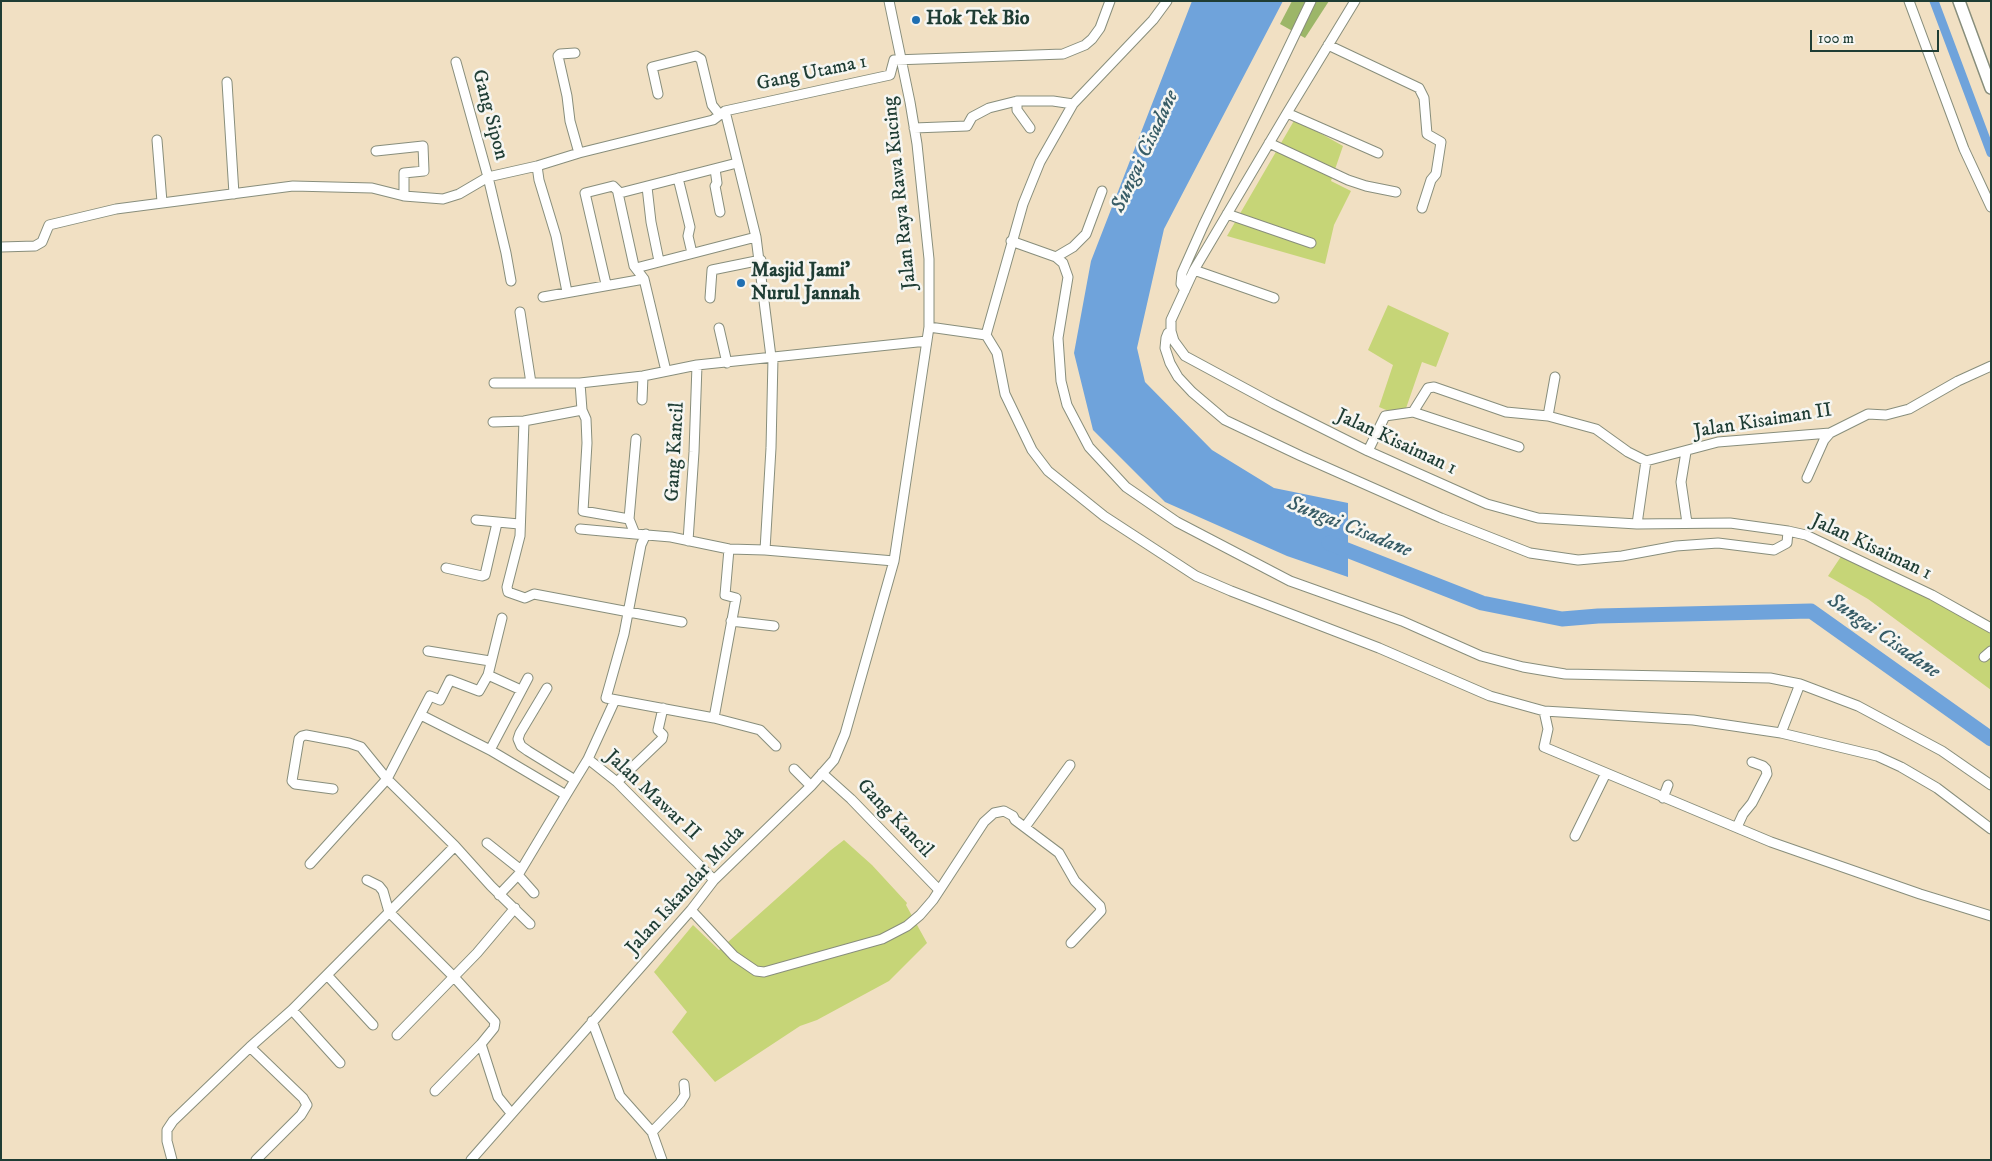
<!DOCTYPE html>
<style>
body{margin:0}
#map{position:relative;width:1992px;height:1161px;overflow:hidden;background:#f1e0c3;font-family:"IM FELL DW Pica",serif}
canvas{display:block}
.frame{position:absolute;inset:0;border:2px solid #1f3d34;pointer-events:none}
.scale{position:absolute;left:1810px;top:30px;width:129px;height:22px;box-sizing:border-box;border:2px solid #1f3d34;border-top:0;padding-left:6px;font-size:15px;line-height:18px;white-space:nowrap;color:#1f3d34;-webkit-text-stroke:4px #f6f6f2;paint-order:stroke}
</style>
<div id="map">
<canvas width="1992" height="1161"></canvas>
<div class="frame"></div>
<div class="scale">100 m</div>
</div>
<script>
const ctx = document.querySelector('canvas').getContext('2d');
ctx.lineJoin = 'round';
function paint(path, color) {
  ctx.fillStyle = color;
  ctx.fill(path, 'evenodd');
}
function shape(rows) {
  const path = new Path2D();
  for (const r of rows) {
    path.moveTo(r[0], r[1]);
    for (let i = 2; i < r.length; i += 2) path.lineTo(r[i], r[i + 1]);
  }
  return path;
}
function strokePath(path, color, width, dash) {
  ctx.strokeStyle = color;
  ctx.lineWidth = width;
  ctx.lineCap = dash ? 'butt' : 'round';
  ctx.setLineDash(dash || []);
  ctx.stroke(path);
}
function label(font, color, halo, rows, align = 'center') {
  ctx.font = font + ' "IM FELL DW Pica",serif';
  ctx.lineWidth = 5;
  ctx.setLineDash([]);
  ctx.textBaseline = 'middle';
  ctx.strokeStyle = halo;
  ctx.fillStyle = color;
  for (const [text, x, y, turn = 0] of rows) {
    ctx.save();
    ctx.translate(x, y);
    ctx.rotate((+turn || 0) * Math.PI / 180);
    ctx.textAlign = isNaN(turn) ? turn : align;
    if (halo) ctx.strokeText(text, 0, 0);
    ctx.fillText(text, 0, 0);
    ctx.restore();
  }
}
paint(shape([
 [1295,119,1343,146,1331,181,1351,191,1334,225,1325,264,1227,236],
 [1388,305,1449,333,1436,367,1422,362,1403,417,1379,407,1393,365,1368,350],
 [1846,549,1991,623,1991,690,1868,599,1828,576],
 [844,840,872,865,907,903,906,905,927,943,889,981,817,1020,800,1026,715,1082,672,1032,687,1012,654,972,693,925,719,950,831,850]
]), '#c6d577');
paint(shape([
 [1292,1,1329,1,1305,38,1280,24]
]), '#9cb668');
paint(shape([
 [1192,1,1283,1,1164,229,1137,348,1145,382,1212,450,1274,488,1348,503,1348,577,1287,556,1165,502,1093,430,1074,353,1091,261]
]), '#6fa3db');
strokePath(shape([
 [1934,1,1991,153]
]), '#6fa3db', 9);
strokePath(shape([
 [1329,543,1482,603,1562,619,1598,616,1811,611,1991,739]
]), '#6fa3db', 15);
const minor = shape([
 [1355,1,1287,113,1194,270,1171,320,1171,331,1174,341,1185,356,1274,404,1368,451,1487,504,1538,518,1637,524,1730,523,1788,531,1806,535,1932,595,1991,628],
 [1909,1,1964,149,1991,207],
 [1328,45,1419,88,1424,98,1427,134,1441,142,1436,174,1431,180,1422,208],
 [575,53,560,54,558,56,567,96,570,121,579,153],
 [456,62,488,177,506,253,511,281],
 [227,82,234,194],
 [658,94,652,67,696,56,701,59,712,105,720,115],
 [1017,101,1017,110,1030,128],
 [725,111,756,237],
 [1287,113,1378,153],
 [914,128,967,126,972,117,989,108,1017,101,1053,101,1073,104],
 [157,140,162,202],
 [1269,143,1348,180,1366,186,1396,192],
 [376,151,423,146,424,171,404,173,404,196],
 [537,166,539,180,556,236,567,292],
 [715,169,717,183,715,186,720,212],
 [678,178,690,227,688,236,692,253],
 [647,187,651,222,659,261],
 [618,193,634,266,644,279,666,371],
 [1227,214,1311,243],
 [1011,241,1056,257,1063,263,1068,277,1058,338,1061,381,1067,405,1089,447,1126,487,1177,522,1290,581,1402,621,1481,656,1523,667,1565,674,1770,678,1800,684,1858,706,1942,751,1991,785],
 [1,247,35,246,42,242,49,225,116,209,293,186,372,188,404,196,443,199,459,194,488,177,537,166,579,153,713,120,725,111,890,75,894,60,1063,54,1085,45,1092,39,1100,28,1110,1],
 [1056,257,1073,247,1086,234,1102,191],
 [636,268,756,237,771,357],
 [1194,270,1274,298],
 [606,284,585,193,613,186,620,193,737,163],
 [1185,290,1181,284,1182,273,1203,226,1311,1],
 [543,297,644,279],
 [710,298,712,270,761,260],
 [520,312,531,383],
 [929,327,986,335,997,353,1005,394,1032,450,1048,471,1104,516,1196,576,1231,591,1379,648,1490,696,1544,711,1693,720,1781,733,1877,756,1901,767,1937,788,1991,829],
 [719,328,727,363],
 [1171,331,1168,333,1166,338,1165,348,1170,363,1178,377,1192,392,1225,420,1301,456,1441,518,1530,553,1578,560,1622,556,1676,546,1718,543,1774,550,1787,543,1788,531],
 [986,335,1023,204,1040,162,1073,104,1153,20,1167,1],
 [494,383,580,383,643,376,697,365,927,341],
 [580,383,582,410],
 [642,400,643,376],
 [1413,412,1519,447],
 [1548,416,1555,377],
 [524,421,520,536,507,587,508,592,525,598,534,594,682,622],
 [493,422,524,421,582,410,586,419,587,443,583,511,629,519],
 [636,439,629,519,635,534,671,537,729,549,765,550,894,561],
 [1368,451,1385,416,1413,412,1428,388,1434,387,1506,412,1548,416,1596,429,1628,452,1646,461,1718,442,1830,433,1868,414,1886,415,1909,409,1958,381,1991,366],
 [1686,452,1681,482,1687,523],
 [1807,478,1824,440,1830,433],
 [476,520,519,524],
 [1637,524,1646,461],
 [580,529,635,534],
 [646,534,641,545,624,634,606,698,714,718,760,730,776,746],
 [688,541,694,452,697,365],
 [765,550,771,448,773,358],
 [446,568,482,576,485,575,497,523],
 [502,618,488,675,521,690],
 [731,621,774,626],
 [428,651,490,661],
 [1984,657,1991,651],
 [547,688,520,733,518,739,521,746,528,751,575,780],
 [1544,711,1548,729,1544,747,1771,842,1920,894,1991,916],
 [421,715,490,750,566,795],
 [714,718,736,598,725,595,729,549],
 [1781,733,1800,684],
 [490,750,528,678],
 [588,759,617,782,714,880],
 [794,769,811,786],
 [822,773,851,799,939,890],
 [617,782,662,739,663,735,658,730,663,708],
 [333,789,295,784,292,781,299,739,302,736,306,735,349,743,361,747,387,779,455,846,491,886,530,924],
 [1663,798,1668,785],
 [1025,827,1070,765],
 [1737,827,1743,814,1752,803,1767,774,1766,769,1763,766,1752,762],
 [1575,836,1606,773],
 [487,843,521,870],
 [310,864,387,779,430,696,440,700,450,680,479,691,488,675],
 [518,875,534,893],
 [367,880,379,886,383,891,389,912,454,977,495,1022,494,1028,481,1044,498,1097,511,1113],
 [499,895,518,875,566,795,588,759,615,700],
 [691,910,734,956,756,971,764,972,882,939,907,926,920,915,933,900,984,822,994,813,1004,811,1013,816,1015,820,1059,853,1075,881,1100,906,1101,911,1071,943],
 [327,975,373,1025],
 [292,1010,340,1063],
 [592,1021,620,1096,652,1132,662,1160],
 [397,1035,477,953,515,908],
 [250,1047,303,1098,307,1105,301,1115,256,1160],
 [435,1091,481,1044],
 [652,1132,680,1103,685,1095,684,1084],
 [172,1160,167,1141,167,1130,173,1121,250,1047,292,1010,455,846],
 [471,1160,691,910,714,880,811,786,834,760,845,734,894,561,929,327,929,259,917,144,910,102,889,1]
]);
const major = shape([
 [1959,1,1991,88]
]);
strokePath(minor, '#888e7c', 11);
strokePath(major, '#888e7c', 14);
strokePath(minor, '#fff', 9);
strokePath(major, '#fff', 11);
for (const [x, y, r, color] of [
 [916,20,5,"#1f6fb2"],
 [741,283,5,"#1f6fb2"]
]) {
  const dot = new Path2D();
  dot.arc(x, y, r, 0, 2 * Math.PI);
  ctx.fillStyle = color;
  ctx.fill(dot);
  strokePath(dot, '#f6f6f2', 2);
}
label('bold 20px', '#1f3d34', '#f6f6f2', [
 ["Hok Tek Bio",926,20],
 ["Masjid Jami'",751,272],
 ["Nurul Jannah",751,295]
], 'left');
label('20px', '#1f3d34', '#f6f6f2', [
 ["Gang Utama 1",812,74,-12],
 ["Gang Sipon",489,115,75],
 ["Jalan Raya Rawa Kucing",901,193,-96],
 ["Jalan Kisaiman II",1763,422,-9],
 ["Jalan Kisaiman 1",1396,443,25],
 ["Gang Kancil",676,452,-87],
 ["Jalan Kisaiman 1",1871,548,25],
 ["Jalan Mawar II",652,796,43],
 ["Gang Kancil",894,819,46],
 ["Jalan Iskandar Muda",686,891,-48]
]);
label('italic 21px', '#375c66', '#f6f6f2', [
 ["Sungai Cisadane",1146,152,-65],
 ["Sungai Cisadane",1349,528,22],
 ["Sungai Cisadane",1883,637,35]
]);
</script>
